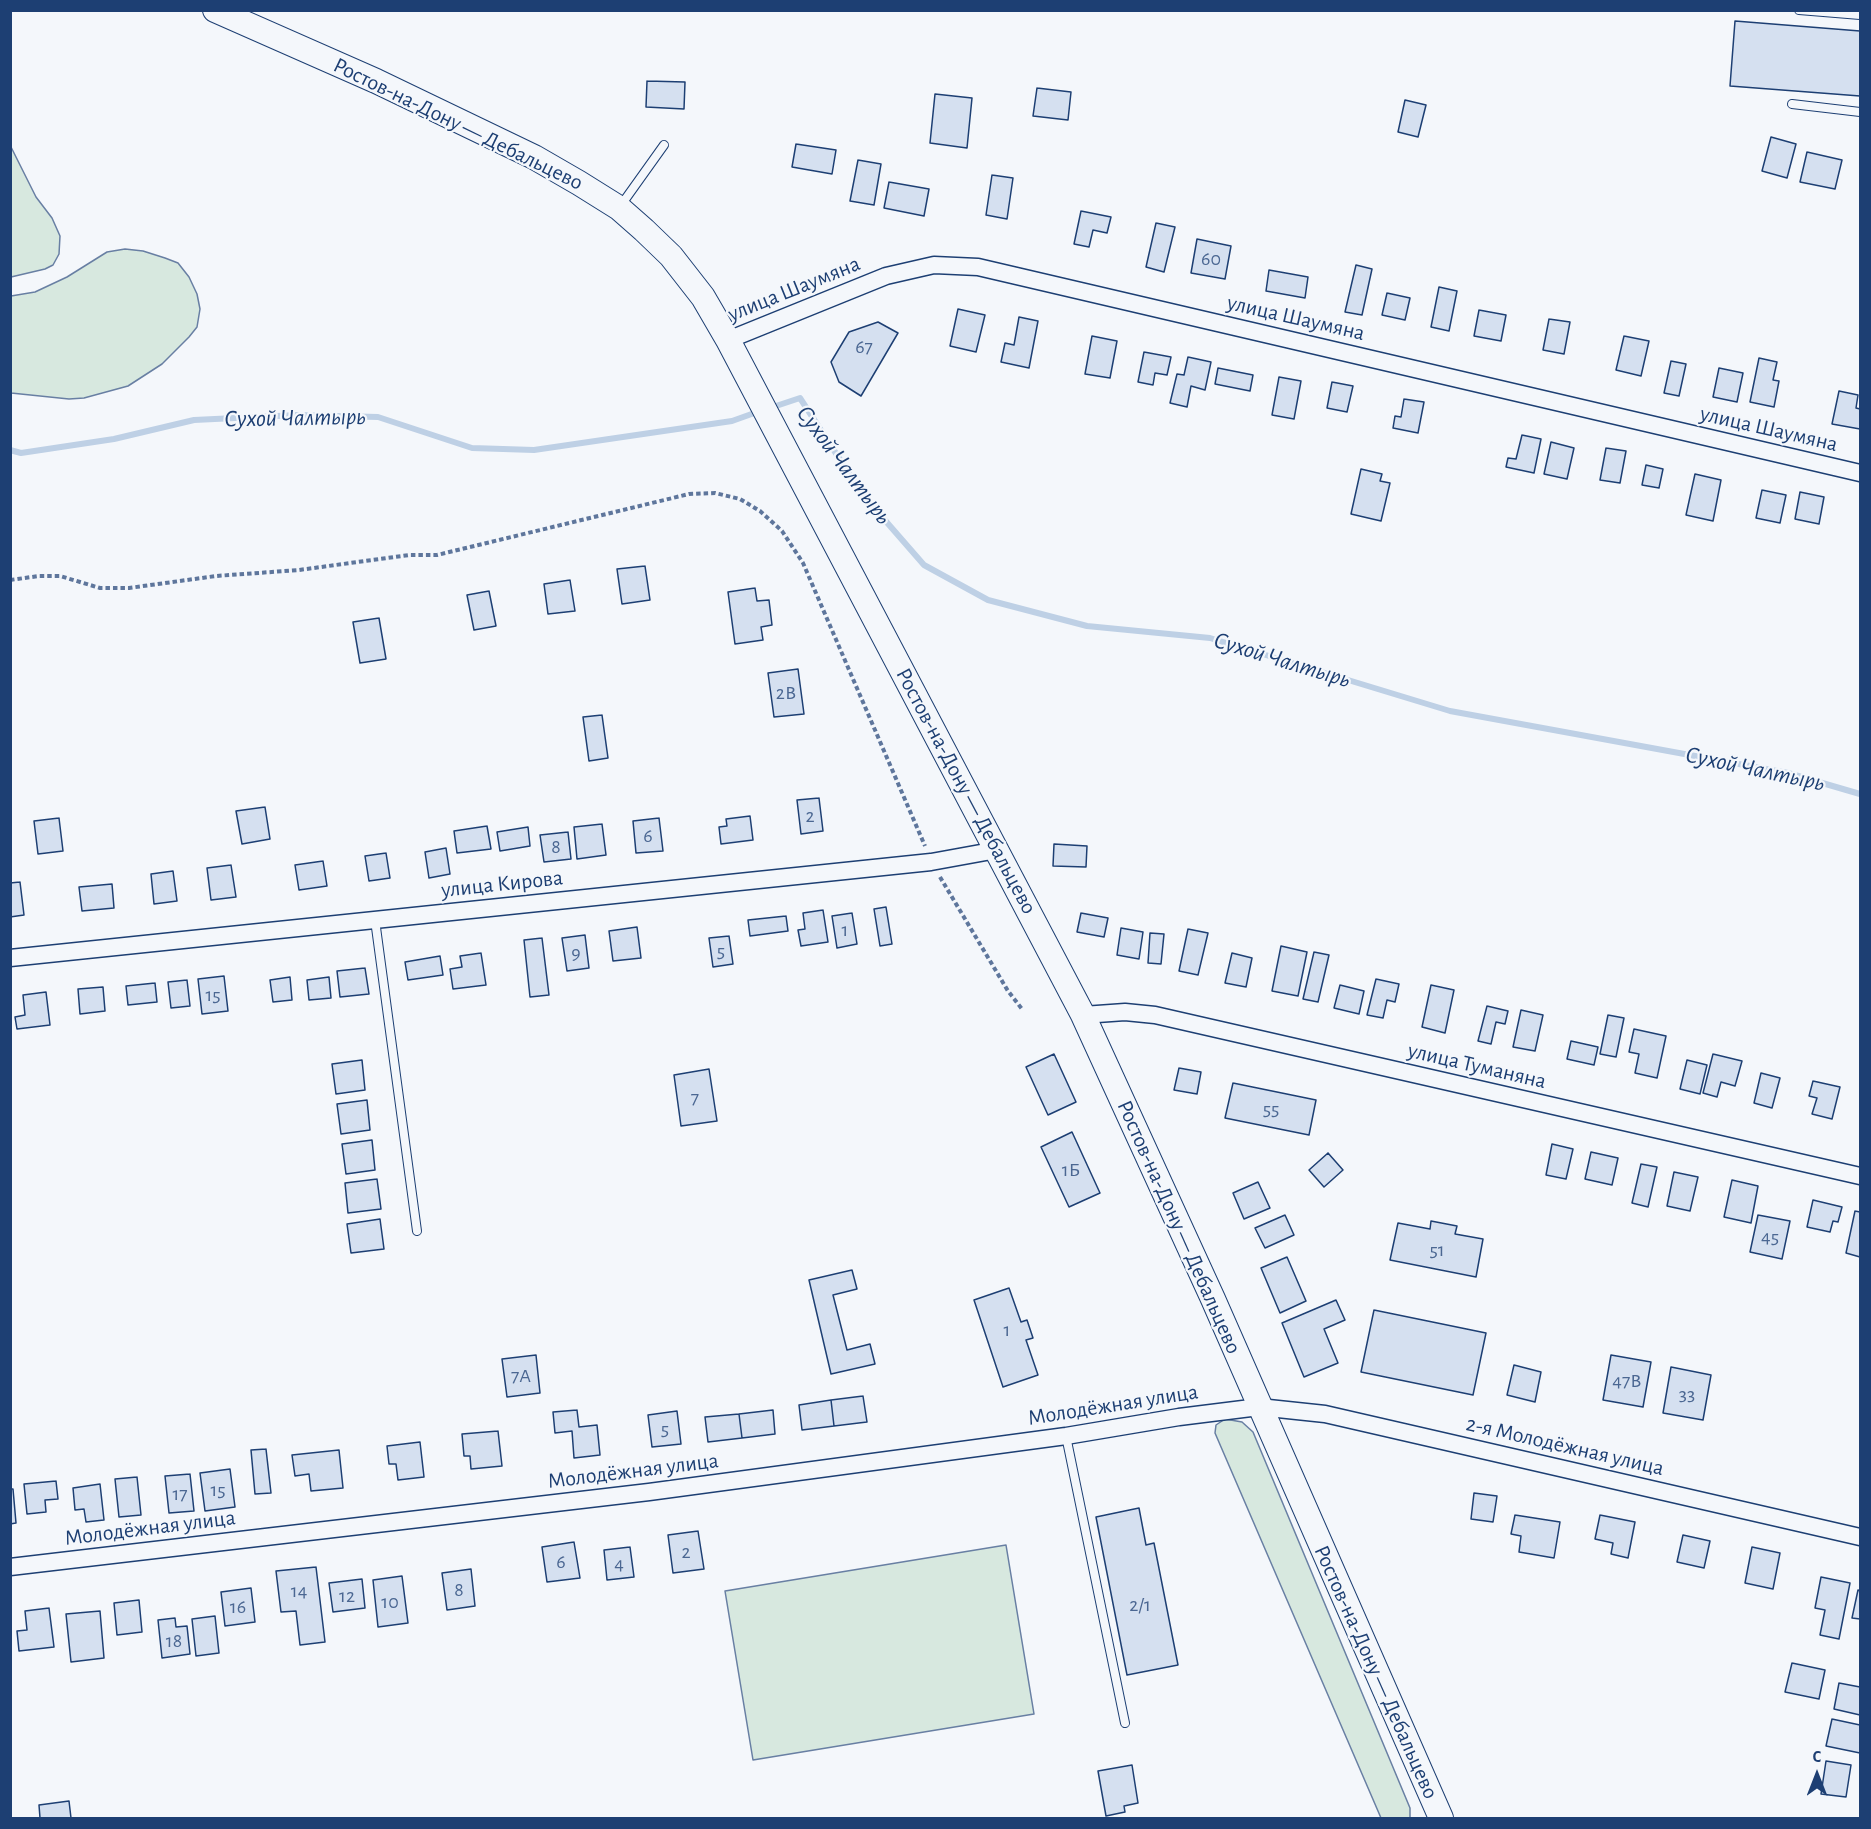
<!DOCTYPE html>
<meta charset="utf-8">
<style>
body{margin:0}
#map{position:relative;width:1871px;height:1829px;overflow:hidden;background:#f4f7fb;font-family:"Alegreya Sans",sans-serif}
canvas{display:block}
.frame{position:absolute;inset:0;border:12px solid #1d3f73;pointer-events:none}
.north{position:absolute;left:1787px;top:1745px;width:60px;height:60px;-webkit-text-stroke:4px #f4f7fb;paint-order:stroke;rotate:0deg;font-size:16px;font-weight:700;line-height:24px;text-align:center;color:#1d3f73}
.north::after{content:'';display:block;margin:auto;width:21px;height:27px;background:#1d3f73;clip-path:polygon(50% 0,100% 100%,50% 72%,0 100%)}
</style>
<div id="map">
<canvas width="1871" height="1829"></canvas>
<div class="frame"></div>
<div class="north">С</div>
</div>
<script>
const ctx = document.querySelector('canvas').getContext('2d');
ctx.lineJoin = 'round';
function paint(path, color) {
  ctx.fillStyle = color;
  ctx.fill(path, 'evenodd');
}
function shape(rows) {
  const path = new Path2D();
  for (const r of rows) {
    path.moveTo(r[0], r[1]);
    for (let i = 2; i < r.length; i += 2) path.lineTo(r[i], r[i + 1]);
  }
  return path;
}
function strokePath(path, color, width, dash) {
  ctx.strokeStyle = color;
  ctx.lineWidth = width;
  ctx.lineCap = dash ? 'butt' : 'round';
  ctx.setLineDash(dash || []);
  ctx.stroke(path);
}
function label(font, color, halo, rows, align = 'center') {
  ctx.font = font + ' "Alegreya Sans",sans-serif';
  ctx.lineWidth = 4.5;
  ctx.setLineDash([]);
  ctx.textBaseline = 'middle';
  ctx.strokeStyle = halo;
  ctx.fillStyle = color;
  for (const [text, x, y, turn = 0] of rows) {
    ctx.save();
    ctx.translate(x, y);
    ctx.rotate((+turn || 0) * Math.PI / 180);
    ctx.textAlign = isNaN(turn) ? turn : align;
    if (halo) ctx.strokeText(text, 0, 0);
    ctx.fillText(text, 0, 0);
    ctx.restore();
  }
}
const green = shape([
 [10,145,36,197,52,218,60,236,59,254,53,265,45,269,11,277,10,145],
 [125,249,143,251,165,258,178,263,189,277,197,294,200,309,197,327,189,337,162,364,128,386,84,398,69,399,11,393,11,296,35,292,67,277,107,252,125,249],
 [1225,1419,1242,1422,1253,1432,1410,1808,1410,1818,1381,1818,1215,1433,1216,1425,1225,1419],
 [1006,1545,1034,1714,753,1760,725,1591,1006,1545]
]);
paint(green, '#d7e8df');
strokePath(green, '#687fa3', 1.5);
strokePath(shape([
 [770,408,800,398,863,495,924,565,988,600,1087,626,1210,638,1450,711,1788,773,1860,794],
 [10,450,21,453,114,439,194,420,298,415,378,417,472,448,534,450,732,421,760,411]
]), '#bed0e5', 6);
const building = shape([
 [1735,21,1860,31,1860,96,1730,86,1735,21],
 [647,81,685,82,684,109,646,107,647,81],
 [1037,88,1071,92,1068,120,1033,116,1037,88],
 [935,94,972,98,967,148,930,143,935,94],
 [1405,100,1426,105,1418,137,1398,132,1405,100],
 [1771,137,1796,144,1787,178,1762,171,1771,137],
 [796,144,836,150,832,174,792,167,796,144],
 [1807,152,1842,160,1835,189,1800,182,1807,152],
 [858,160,881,164,874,205,850,201,858,160],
 [992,175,1013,178,1007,219,986,215,992,175],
 [889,182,929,189,924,216,884,208,889,182],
 [1081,211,1111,217,1107,233,1093,230,1089,247,1074,244,1081,211],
 [1156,223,1175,227,1164,272,1146,267,1156,223],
 [1197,239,1231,246,1225,279,1191,273,1197,239],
 [1356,265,1372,269,1362,315,1345,312,1356,265],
 [1269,270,1308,277,1305,298,1266,291,1269,270],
 [1439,287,1457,291,1449,331,1431,327,1439,287],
 [1387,293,1410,298,1405,320,1382,315,1387,293],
 [958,309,985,315,976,352,950,346,958,309],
 [1479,310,1506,315,1501,341,1474,336,1479,310],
 [1019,317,1038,321,1029,368,1001,362,1005,343,1014,345,1019,317],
 [1549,319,1570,322,1564,354,1543,350,1549,319],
 [878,322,898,333,861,396,839,382,831,362,849,332,878,322],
 [1092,336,1117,341,1110,378,1085,374,1092,336],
 [1624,336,1649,341,1641,376,1616,370,1624,336],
 [1144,352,1171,357,1167,375,1155,373,1153,385,1138,382,1144,352],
 [1188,357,1211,362,1205,390,1191,386,1187,407,1170,403,1177,374,1184,375,1188,357],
 [1759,358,1777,362,1773,380,1779,381,1774,407,1750,402,1759,358],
 [1671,361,1686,364,1679,396,1664,393,1671,361],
 [1218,368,1253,375,1250,391,1215,384,1218,368],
 [1719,368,1743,373,1737,402,1713,397,1719,368],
 [1279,377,1301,381,1294,419,1272,415,1279,377],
 [1332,382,1353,386,1347,412,1327,408,1332,382],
 [1839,391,1858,395,1856,408,1860,409,1860,429,1832,424,1839,391],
 [1404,399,1424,402,1418,433,1393,428,1395,416,1401,417,1404,399],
 [1522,435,1541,439,1534,473,1506,467,1508,458,1516,459,1522,435],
 [1551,442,1574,448,1567,479,1544,474,1551,442],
 [1606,448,1626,451,1620,483,1600,480,1606,448],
 [1646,465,1663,469,1659,488,1642,485,1646,465],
 [1361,469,1382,474,1380,481,1390,483,1381,521,1351,514,1361,469],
 [1695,474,1721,480,1713,521,1686,515,1695,474],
 [1762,490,1786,495,1780,523,1756,518,1762,490],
 [1800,492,1824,497,1819,524,1795,519,1800,492],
 [645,566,650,600,622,604,617,569,645,566],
 [570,580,575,611,548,614,544,584,570,580],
 [755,588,757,601,769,600,772,625,761,627,763,640,735,644,728,592,755,588],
 [489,591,496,626,474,630,467,595,489,591],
 [379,618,386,659,360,663,353,622,379,618],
 [798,669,804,714,774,717,768,673,798,669],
 [602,715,608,758,589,761,583,717,602,715],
 [819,798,823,831,801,834,797,800,819,798],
 [265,807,270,839,242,844,236,811,265,807],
 [750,816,753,840,721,844,719,827,727,826,726,819,750,816],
 [59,818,63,851,38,854,34,821,59,818],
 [659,818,663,851,636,853,633,821,659,818],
 [602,824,606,855,577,859,574,827,602,824],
 [487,826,491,849,457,853,454,831,487,826],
 [528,827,530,846,500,851,497,832,528,827],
 [568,832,571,859,544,862,540,835,568,832],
 [1054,844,1087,846,1086,867,1053,866,1054,844],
 [446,848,450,874,429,878,425,852,446,848],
 [386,853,390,878,369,881,365,856,386,853],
 [323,861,327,886,299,890,295,865,323,861],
 [231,865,236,897,211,900,207,868,231,865],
 [173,871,177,901,154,904,151,874,173,871],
 [20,882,24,915,10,917,10,883,20,882],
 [112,884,114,908,82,911,79,887,112,884],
 [886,907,892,944,880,946,874,909,886,907],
 [823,910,828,942,801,946,798,930,805,929,803,913,823,910],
 [852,913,857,944,837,948,832,916,852,913],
 [1081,913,1108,918,1104,937,1077,932,1081,913],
 [786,916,788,931,750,936,748,920,786,916],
 [637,927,641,958,613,961,609,931,637,927],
 [1121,928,1143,932,1139,959,1117,955,1121,928],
 [1188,929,1208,933,1198,975,1179,971,1188,929],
 [1150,933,1164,934,1161,964,1148,963,1150,933],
 [585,935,589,968,567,971,562,938,585,935],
 [729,936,733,964,713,967,709,938,729,936],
 [542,938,549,995,530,997,524,940,542,938],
 [1281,946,1307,952,1298,996,1272,991,1281,946],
 [1314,952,1329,955,1318,1002,1303,999,1314,952],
 [481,953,486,985,453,989,450,969,462,967,460,956,481,953],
 [1232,953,1252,958,1246,987,1225,983,1232,953],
 [440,956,443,975,408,980,405,962,440,956],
 [365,968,369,994,340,997,337,971,365,968],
 [224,976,228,1011,202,1014,198,979,224,976],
 [290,977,292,1000,273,1002,270,980,290,977],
 [329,977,331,998,309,1000,307,980,329,977],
 [1376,979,1399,984,1395,1002,1387,1000,1383,1018,1367,1015,1376,979],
 [187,980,190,1006,171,1008,168,982,187,980],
 [155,983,157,1002,128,1005,126,986,155,983],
 [1340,985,1364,991,1359,1014,1334,1008,1340,985],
 [1431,985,1454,990,1445,1033,1422,1027,1431,985],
 [103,987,105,1011,80,1014,78,989,103,987],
 [46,992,50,1025,17,1029,15,1017,25,1015,23,995,46,992],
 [1487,1006,1508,1011,1505,1024,1496,1022,1491,1044,1478,1041,1487,1006],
 [1521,1010,1543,1015,1535,1051,1513,1047,1521,1010],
 [1608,1015,1624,1018,1616,1057,1600,1054,1608,1015],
 [1634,1029,1666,1036,1657,1078,1635,1073,1639,1054,1629,1052,1634,1029],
 [1571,1041,1598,1047,1594,1065,1567,1059,1571,1041],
 [1054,1054,1076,1102,1048,1115,1026,1067,1054,1054],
 [1713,1054,1742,1061,1735,1086,1721,1082,1717,1097,1703,1093,1713,1054],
 [362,1060,365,1090,336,1094,332,1064,362,1060],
 [1687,1060,1707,1065,1700,1094,1680,1089,1687,1060],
 [1179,1068,1201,1072,1197,1094,1174,1090,1179,1068],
 [709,1069,717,1121,681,1126,674,1075,709,1069],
 [1761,1073,1780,1078,1772,1108,1754,1103,1761,1073],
 [1813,1081,1840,1087,1832,1119,1812,1114,1817,1098,1809,1096,1813,1081],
 [1233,1083,1316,1100,1309,1135,1225,1118,1233,1083],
 [367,1100,370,1130,341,1134,337,1104,367,1100],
 [1072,1132,1100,1193,1069,1207,1041,1147,1072,1132],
 [372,1140,375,1170,346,1174,342,1144,372,1140],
 [1552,1144,1573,1149,1566,1179,1546,1175,1552,1144],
 [1591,1152,1618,1158,1612,1185,1585,1179,1591,1152],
 [1328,1153,1343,1170,1324,1187,1309,1170,1328,1153],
 [1641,1164,1657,1167,1648,1207,1632,1203,1641,1164],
 [1674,1172,1698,1177,1690,1211,1667,1206,1674,1172],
 [377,1179,381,1209,348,1213,345,1183,377,1179],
 [1732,1180,1758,1186,1751,1223,1724,1217,1732,1180],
 [1258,1182,1270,1208,1244,1219,1233,1193,1258,1182],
 [1813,1200,1842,1207,1838,1222,1833,1221,1830,1232,1807,1227,1813,1200],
 [1855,1211,1860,1212,1860,1257,1846,1253,1855,1211],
 [1285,1215,1294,1235,1265,1248,1255,1228,1285,1215],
 [1758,1215,1790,1221,1782,1259,1750,1252,1758,1215],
 [380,1219,384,1249,351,1253,347,1224,380,1219],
 [1431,1221,1457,1226,1455,1234,1483,1239,1476,1277,1390,1260,1398,1223,1430,1229,1431,1221],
 [1287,1257,1306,1301,1280,1313,1261,1268,1287,1257],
 [852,1270,857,1289,833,1295,847,1350,870,1344,875,1364,831,1374,809,1280,852,1270],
 [1009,1288,1021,1322,1027,1320,1033,1338,1026,1340,1038,1375,1003,1387,974,1300,1009,1288],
 [1336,1300,1345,1320,1324,1329,1338,1363,1304,1377,1282,1323,1336,1300],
 [1374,1310,1486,1333,1473,1395,1361,1372,1374,1310],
 [536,1355,540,1393,507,1397,502,1359,536,1355],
 [1611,1355,1651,1362,1643,1407,1603,1400,1611,1355],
 [1514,1365,1541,1372,1535,1402,1507,1395,1514,1365],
 [1671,1367,1711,1375,1703,1420,1663,1413,1671,1367],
 [863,1396,867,1422,834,1426,831,1400,863,1396],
 [831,1400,834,1426,802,1430,799,1405,831,1400],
 [577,1410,579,1427,597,1425,600,1455,574,1458,572,1431,555,1433,553,1412,577,1410],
 [773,1410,775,1434,742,1438,739,1414,773,1410],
 [677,1411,681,1444,652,1447,648,1415,677,1411],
 [739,1414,742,1438,708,1442,705,1417,739,1414],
 [498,1431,502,1466,471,1469,470,1456,464,1456,462,1434,498,1431],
 [420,1442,424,1477,398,1480,396,1464,389,1464,387,1446,420,1442],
 [266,1449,271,1493,255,1494,251,1450,266,1449],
 [339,1450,343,1488,311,1491,309,1474,295,1476,292,1455,339,1450],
 [230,1469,235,1507,205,1511,200,1473,230,1469],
 [190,1474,194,1511,169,1513,165,1476,190,1474],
 [137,1477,141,1515,119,1517,115,1479,137,1477],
 [56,1481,58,1499,45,1500,46,1512,27,1514,24,1484,56,1481],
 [100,1484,104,1520,86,1522,84,1509,75,1510,73,1488,100,1484],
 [10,1489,13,1489,16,1523,10,1524,10,1489],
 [1474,1493,1497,1496,1493,1522,1471,1519,1474,1493],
 [1139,1508,1146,1545,1154,1543,1178,1665,1127,1675,1096,1517,1139,1508],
 [1515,1515,1560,1522,1554,1558,1519,1552,1521,1536,1511,1534,1515,1515],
 [1600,1515,1635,1522,1628,1558,1611,1554,1613,1543,1595,1539,1600,1515],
 [698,1531,704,1569,673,1573,668,1535,698,1531],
 [1683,1535,1710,1541,1704,1568,1677,1562,1683,1535],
 [574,1542,580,1578,547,1582,542,1547,574,1542],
 [630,1547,634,1577,607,1580,604,1550,630,1547],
 [1752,1547,1780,1553,1773,1589,1745,1583,1752,1547],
 [316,1567,325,1642,300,1645,296,1611,281,1612,276,1571,316,1567],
 [471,1569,475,1606,447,1610,442,1573,471,1569],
 [402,1576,408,1623,378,1627,373,1580,402,1576],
 [1821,1577,1850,1583,1839,1639,1820,1635,1825,1610,1815,1608,1821,1577],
 [362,1579,365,1608,333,1612,329,1583,362,1579],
 [251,1588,255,1622,225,1626,221,1592,251,1588],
 [1858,1590,1860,1591,1860,1619,1852,1618,1858,1590],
 [139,1600,142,1632,117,1635,114,1603,139,1600],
 [49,1608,54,1647,19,1651,17,1631,27,1630,25,1611,49,1608],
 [100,1611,104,1658,71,1662,66,1614,100,1611],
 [215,1616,219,1653,196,1656,192,1619,215,1616],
 [175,1618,176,1627,187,1626,190,1654,162,1658,158,1620,175,1618],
 [1792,1663,1825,1670,1819,1699,1785,1692,1792,1663],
 [1839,1683,1860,1687,1860,1715,1834,1709,1839,1683],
 [1832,1719,1860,1725,1860,1753,1826,1746,1832,1719],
 [1826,1761,1851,1765,1846,1797,1821,1794,1826,1761],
 [1132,1765,1138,1803,1124,1806,1125,1812,1106,1816,1098,1771,1132,1765],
 [69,1801,71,1818,40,1818,39,1805,69,1801]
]);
paint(building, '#d5e0f0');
strokePath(building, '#1d3f73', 1.5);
const lane = shape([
 [1799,10,1860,15],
 [1792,104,1860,112],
 [619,208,664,145],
 [375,920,417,1231],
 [1066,1436,1125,1723]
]);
const street = shape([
 [728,340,886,276,934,265,978,267,1860,473],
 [10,958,931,862,997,850],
 [1083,1015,1125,1012,1155,1015,1860,1176],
 [10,1567,649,1492,1066,1436,1179,1417,1259,1407,1325,1414,1860,1537]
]);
const secondary = shape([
 [215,10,376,81,534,157,579,183,619,208,644,230,671,256,703,297,728,340,1083,1015,1213,1299,1441,1818]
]);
strokePath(lane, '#1d3f73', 10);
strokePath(street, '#1d3f73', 19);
strokePath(secondary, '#1d3f73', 26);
strokePath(shape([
 [10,580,39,576,60,576,100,588,129,588,216,576,299,570,409,555,437,555,689,494,715,493,740,499,760,511,782,531,803,563,925,846],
 [940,877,1008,991,1022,1009]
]), '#5e769c', 4, [4.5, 3]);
strokePath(lane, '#f4f7fb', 8);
strokePath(street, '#f4f7fb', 16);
strokePath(secondary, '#f4f7fb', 24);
label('20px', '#4b6792', null, [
 ["60",1211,259],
 ["67",864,347],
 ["2В",786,693],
 ["2",810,816],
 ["6",648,836],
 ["8",556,847],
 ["1",845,930],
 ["5",721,951],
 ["9",576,953],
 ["15",213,995],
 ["7",695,1098],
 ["55",1271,1109],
 ["1Б",1071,1170],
 ["45",1770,1237],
 ["51",1437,1250],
 ["1",1007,1330],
 ["7А",521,1376],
 ["47В",1627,1381],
 ["33",1687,1394],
 ["5",665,1429],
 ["15",218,1490],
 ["17",180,1494],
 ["2",686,1552],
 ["6",561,1562],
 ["4",619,1564],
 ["8",459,1590],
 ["14",299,1591],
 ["12",347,1596],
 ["10",390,1602],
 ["2/1",1140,1605],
 ["16",238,1607],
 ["18",174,1641]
]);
label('22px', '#1d3f73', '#f4f7fb', [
 ["Ростов-на-Дону — Дебальцево",458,124,26],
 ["улица Шаумяна",794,289,-22],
 ["улица Шаумяна",1296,318,13],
 ["улица Шаумяна",1769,429,13],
 ["Ростов-на-Дону — Дебальцево",966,791,62],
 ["улица Кирова",502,884,-6],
 ["улица Туманяна",1477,1066,13],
 ["Ростов-на-Дону — Дебальцево",1179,1227,66],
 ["Молодёжная улица",1113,1405,-9],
 ["2-я Молодёжная улица",1565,1446,13],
 ["Молодёжная улица",633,1471,-7],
 ["Молодёжная улица",150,1528,-7],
 ["Ростов-на-Дону — Дебальцево",1376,1672,66]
]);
label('italic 24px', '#1d3f73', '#f4f7fb', [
 ["Сухой Чалтырь",295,418,-1],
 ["Сухой Чалтырь",844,465,53],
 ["Сухой Чалтырь",1282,660,17],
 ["Сухой Чалтырь",1755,769,12]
]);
</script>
